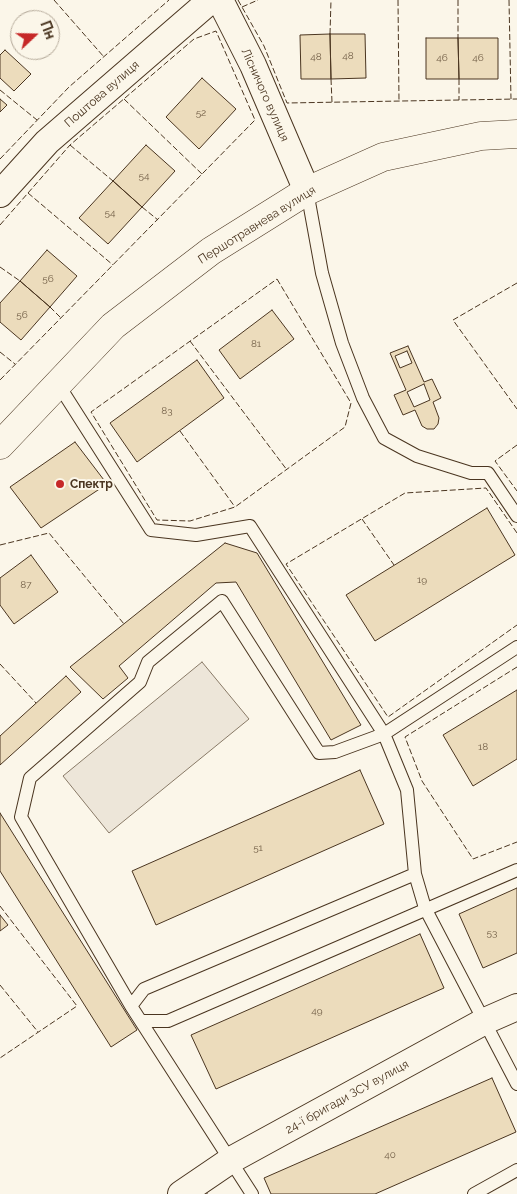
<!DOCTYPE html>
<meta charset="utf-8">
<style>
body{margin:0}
#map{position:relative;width:517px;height:1194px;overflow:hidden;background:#fbf6e9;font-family:Raleway,sans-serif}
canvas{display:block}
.north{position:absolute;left:10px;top:10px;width:50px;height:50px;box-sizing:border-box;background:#fbf6e9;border:1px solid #b4a999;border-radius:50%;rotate:69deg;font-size:14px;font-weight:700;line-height:20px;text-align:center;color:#4a3520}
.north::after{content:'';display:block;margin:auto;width:18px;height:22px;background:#c62828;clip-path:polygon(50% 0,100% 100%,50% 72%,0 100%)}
</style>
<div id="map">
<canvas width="517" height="1194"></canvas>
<div class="north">Пн</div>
</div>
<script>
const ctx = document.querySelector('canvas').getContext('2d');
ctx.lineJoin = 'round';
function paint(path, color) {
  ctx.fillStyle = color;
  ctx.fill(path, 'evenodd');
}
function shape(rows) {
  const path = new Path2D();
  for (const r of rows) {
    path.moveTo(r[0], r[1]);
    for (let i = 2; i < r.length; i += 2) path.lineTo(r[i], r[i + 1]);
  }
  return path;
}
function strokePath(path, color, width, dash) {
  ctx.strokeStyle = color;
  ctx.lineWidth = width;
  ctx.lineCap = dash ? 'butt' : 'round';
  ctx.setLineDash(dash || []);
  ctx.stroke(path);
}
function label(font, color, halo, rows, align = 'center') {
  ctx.font = font + ' Raleway,sans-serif';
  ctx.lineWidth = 4;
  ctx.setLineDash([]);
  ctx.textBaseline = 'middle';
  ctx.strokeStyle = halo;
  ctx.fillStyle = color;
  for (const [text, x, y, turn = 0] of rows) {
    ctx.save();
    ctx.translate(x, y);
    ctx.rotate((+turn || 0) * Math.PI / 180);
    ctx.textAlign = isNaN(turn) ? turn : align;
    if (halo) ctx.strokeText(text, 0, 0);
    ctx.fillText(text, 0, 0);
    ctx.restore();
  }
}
const green = shape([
 [202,662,249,719,109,833,63,776,202,662]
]);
paint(green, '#ede6d9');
strokePath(green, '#887966', 1);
const building = shape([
 [330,34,365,34,366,78,331,79,330,34],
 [330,34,331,79,301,79,300,35,330,34],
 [426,38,458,38,459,79,426,79,426,38],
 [458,38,498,38,498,79,459,79,458,38],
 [5,50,31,74,14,91,0,78,0,55,5,50],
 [202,78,236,109,199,149,166,117,202,78],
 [0,99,7,105,0,112,0,99],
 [146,145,175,171,142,207,113,181,146,145],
 [113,181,142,207,108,244,79,218,113,181],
 [47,250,77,276,50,307,20,281,47,250],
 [20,281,50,307,21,340,0,322,0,303,20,281],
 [272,310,294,339,240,379,219,350,272,310],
 [408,346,424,382,432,379,441,398,433,402,439,418,438,424,434,429,427,429,422,426,415,410,403,415,394,395,406,390,390,353,408,346],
 [407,351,412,363,400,368,395,356,407,351],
 [197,360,224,398,137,462,110,423,197,360],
 [424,384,430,400,414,407,407,392,424,384],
 [75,442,107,484,41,528,10,487,75,442],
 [487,508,515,555,375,641,346,595,487,508],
 [225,543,257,553,361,725,331,740,236,582,216,583,119,666,128,678,103,699,70,667,225,543],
 [31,555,58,592,14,624,0,605,0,578,31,555],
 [66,676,81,692,0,765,0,736,66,676],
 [517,690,517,759,473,786,443,735,517,690],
 [360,770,384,824,156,925,132,871,360,770],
 [0,813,137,1030,111,1047,0,871,0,813],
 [517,888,517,953,483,968,459,914,517,888],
 [0,915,8,925,0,931,0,915],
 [420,934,444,988,216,1089,191,1035,420,934],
 [492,1078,516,1132,375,1194,271,1194,264,1178,492,1078]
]);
paint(building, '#ecdcbc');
strokePath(building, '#4a3520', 1);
const lane = shape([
 [307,191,322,273,342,343,363,398,384,438,417,456,471,473,488,473,517,516],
 [58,384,151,530,196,535,250,526,384,734,407,790,415,874,425,908,517,1084],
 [131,1006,144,989,415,874],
 [141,1021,168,1021,517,870],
 [252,1194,131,1006,21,817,30,778,140,682,148,662,222,601,319,753,335,752,384,734,517,647],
 [474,1194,517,1170]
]);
const street = shape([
 [220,0,253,65,307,191],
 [0,194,47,142,211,0],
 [181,1194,231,1160,485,1021,517,1007]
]);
const primary = shape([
 [0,445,113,326,211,251,307,191,383,157,481,136,517,134]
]);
strokePath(lane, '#4a3520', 14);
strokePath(street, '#4a3520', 28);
strokePath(primary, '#4a3520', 29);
strokePath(lane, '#fbf6e9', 12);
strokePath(street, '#fbf6e9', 26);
strokePath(primary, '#fbf6e9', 28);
strokePath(shape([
 [54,0,104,57],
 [238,0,264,46,287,103,517,99],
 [398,0,399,101],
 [458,0,458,38],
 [509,0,511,99],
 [242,7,258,0],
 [330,34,331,0],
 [331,79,332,102],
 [459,79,459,100],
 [0,90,37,120],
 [124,99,203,175],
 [70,145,113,181],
 [0,159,69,87,169,0],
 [28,193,113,265],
 [142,207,158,220],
 [0,225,70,145,194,39,216,31,255,120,0,380],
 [0,267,20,281],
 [277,279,351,403,345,427,235,507,190,521,157,520,91,412,277,279],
 [517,283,453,320,517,409],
 [50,307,61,318],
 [190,341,287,470],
 [0,352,15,364],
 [180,431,235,507],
 [517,445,495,461,517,491],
 [362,519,394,565],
 [517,533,486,488,405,493,286,564,388,717,517,625],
 [0,545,49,533,124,624],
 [0,664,36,703],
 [517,667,405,737,422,781,473,859,517,842],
 [0,906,77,1006,0,1058],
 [0,985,38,1032],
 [206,1194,208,1194]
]), '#4a3520', 1, [6, 2.5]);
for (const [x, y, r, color] of [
 [60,484,5,"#c62828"]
]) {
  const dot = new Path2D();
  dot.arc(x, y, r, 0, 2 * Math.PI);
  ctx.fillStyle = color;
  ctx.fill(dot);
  strokePath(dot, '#fbf6e9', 2);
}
label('10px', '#725f47', null, [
 ["48",348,56],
 ["48",316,57],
 ["46",442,58],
 ["46",478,58],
 ["52",201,113],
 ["54",144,176],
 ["54",110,213],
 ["56",48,279],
 ["56",22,315],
 ["81",256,344],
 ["83",167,411],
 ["19",422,580],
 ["87",26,585],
 ["18",483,747],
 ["51",258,848],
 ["53",492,933],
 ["49",317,1011],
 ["40",390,1155]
]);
label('12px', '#4a3520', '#fbf6e9', [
 ["Поштова вулиця",102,94,-41],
 ["Лісничого вулиця",265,95,66],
 ["Першотравнева вулиця",257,225,-32],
 ["24-ї бригади ЗСУ вулиця",347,1097,-29]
]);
label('bold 12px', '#4a3520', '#fbf6e9', [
 ["Спектр",70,484]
], 'left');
</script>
